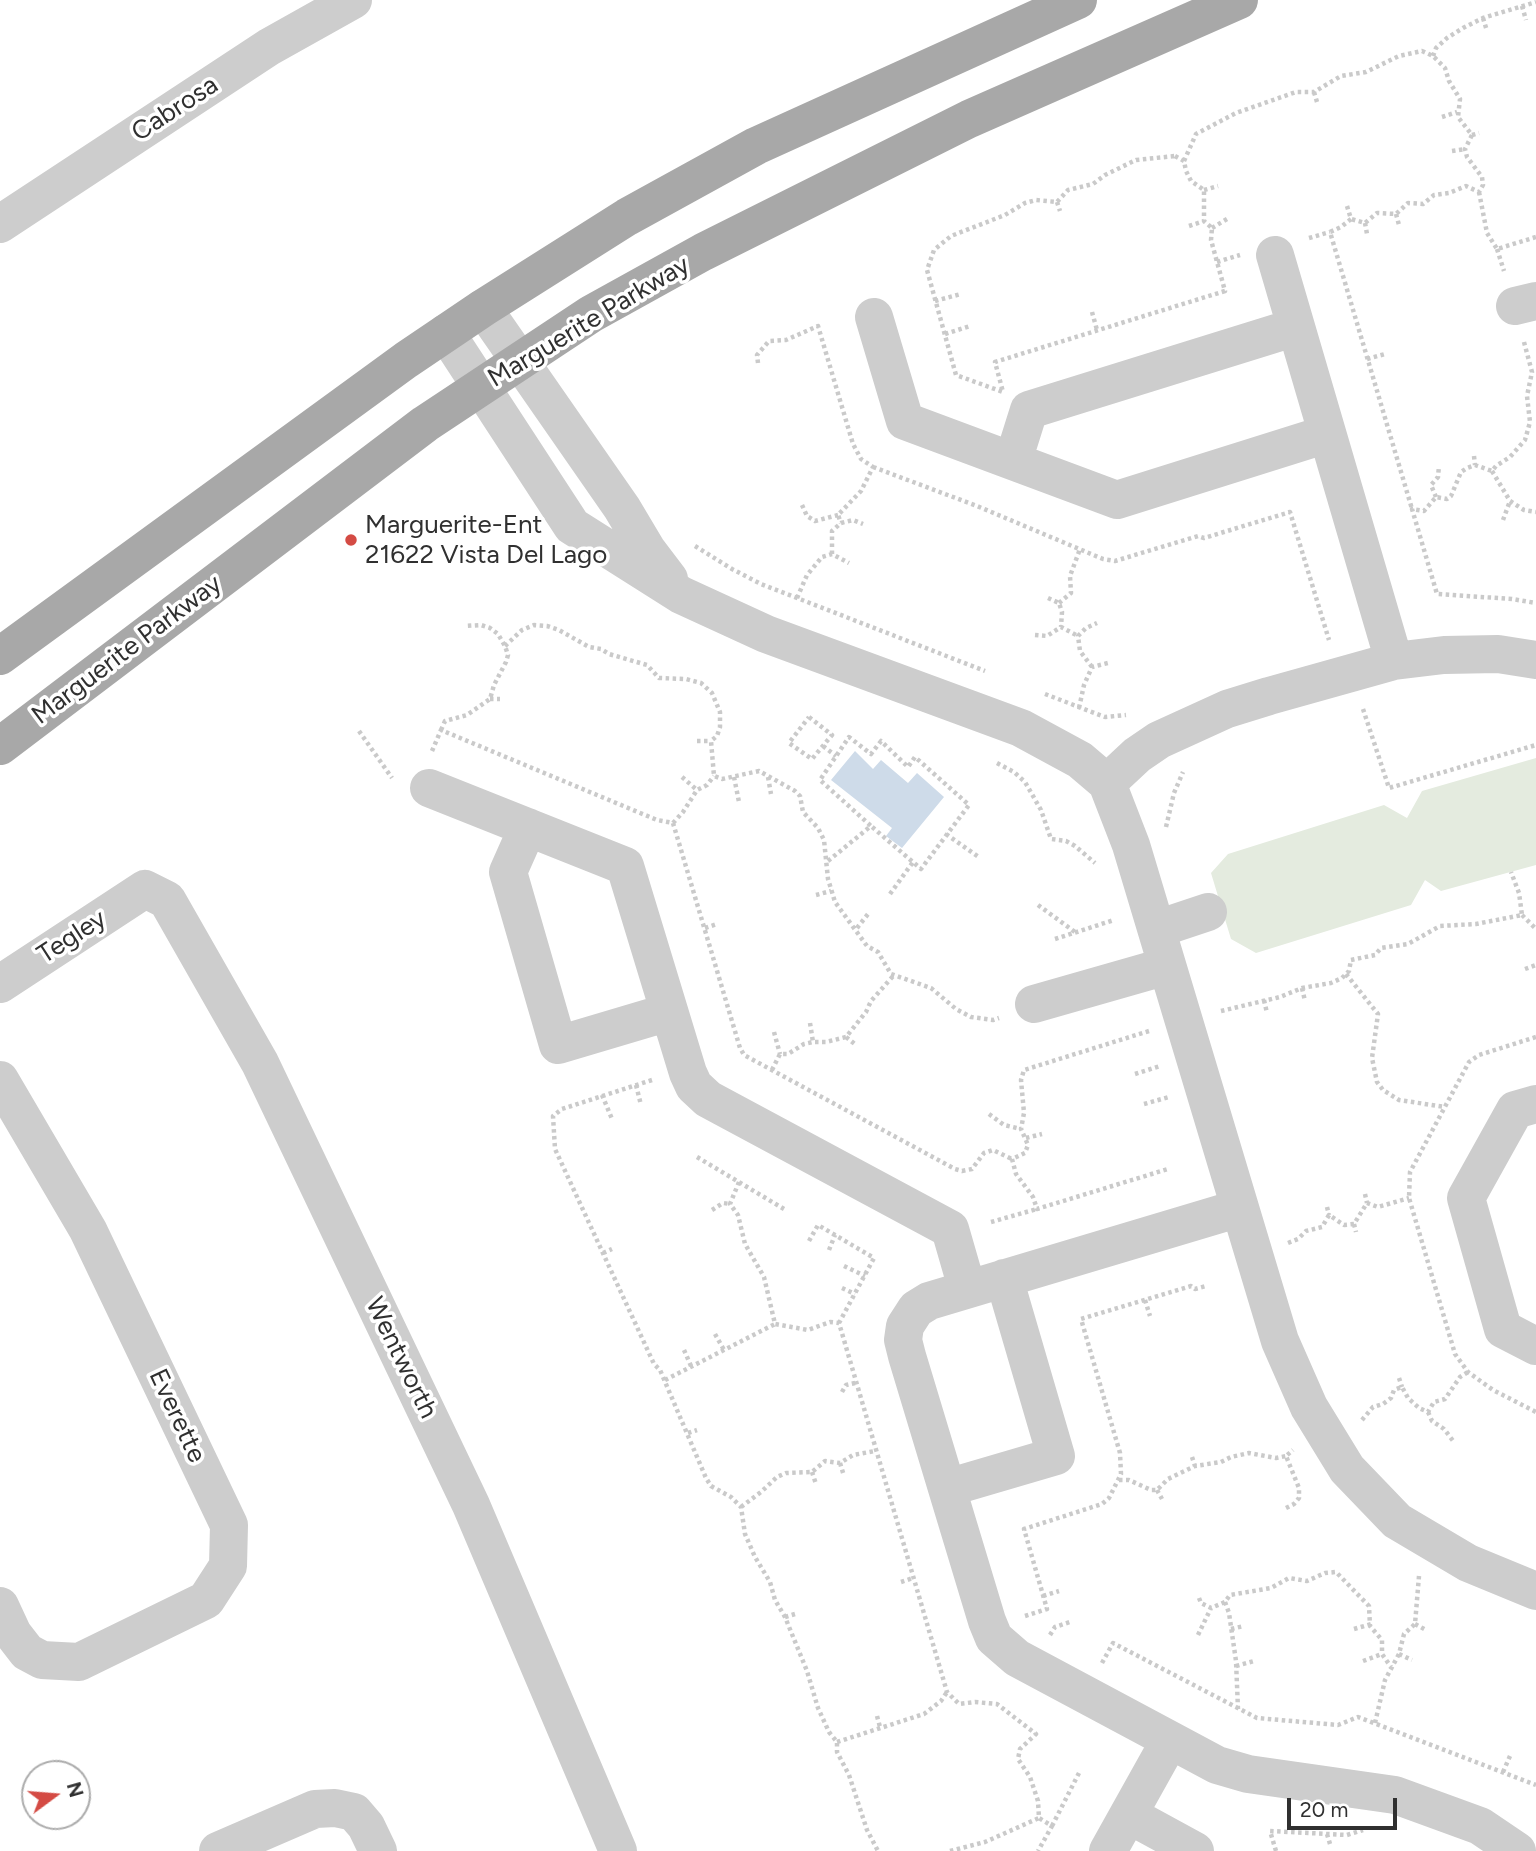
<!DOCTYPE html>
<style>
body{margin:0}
#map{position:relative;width:1536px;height:1851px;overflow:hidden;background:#fff;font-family:Figtree,sans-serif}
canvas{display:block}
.north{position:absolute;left:21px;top:1760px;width:70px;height:70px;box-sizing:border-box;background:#fff;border:2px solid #acacac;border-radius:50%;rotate:74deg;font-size:19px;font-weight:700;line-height:28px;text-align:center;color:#303030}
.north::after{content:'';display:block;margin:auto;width:24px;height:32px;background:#d44b44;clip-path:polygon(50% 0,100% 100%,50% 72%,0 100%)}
.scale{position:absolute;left:1287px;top:1798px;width:110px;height:32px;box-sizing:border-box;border:4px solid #303030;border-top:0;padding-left:9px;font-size:21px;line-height:24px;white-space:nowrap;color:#303030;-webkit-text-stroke:5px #fff;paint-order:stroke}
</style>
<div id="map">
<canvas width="1536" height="1851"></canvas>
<div class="north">N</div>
<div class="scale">20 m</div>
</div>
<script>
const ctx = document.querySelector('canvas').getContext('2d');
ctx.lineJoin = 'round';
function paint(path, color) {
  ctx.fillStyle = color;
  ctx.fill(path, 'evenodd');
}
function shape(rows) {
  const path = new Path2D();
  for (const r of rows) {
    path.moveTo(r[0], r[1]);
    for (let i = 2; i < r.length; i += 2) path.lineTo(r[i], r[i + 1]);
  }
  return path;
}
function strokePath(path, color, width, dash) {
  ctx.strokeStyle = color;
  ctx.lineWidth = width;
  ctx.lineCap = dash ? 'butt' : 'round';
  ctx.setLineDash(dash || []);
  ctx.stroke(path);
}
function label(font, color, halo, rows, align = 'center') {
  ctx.font = font + ' Figtree,sans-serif';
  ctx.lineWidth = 7;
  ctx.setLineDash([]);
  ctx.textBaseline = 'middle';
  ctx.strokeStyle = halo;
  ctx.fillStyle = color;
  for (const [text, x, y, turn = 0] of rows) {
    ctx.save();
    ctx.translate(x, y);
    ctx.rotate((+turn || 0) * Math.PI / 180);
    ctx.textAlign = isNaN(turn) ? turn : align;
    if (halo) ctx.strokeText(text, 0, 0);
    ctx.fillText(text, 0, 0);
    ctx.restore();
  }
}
paint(shape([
 [1536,758,1536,865,1441,891,1425,880,1411,905,1256,953,1231,939,1211,873,1228,854,1384,805,1407,818,1422,791]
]), '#e4ebdf');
paint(shape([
 [855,751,873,769,881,760,908,783,917,773,944,797,902,848,886,836,892,828,831,780]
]), '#cedbe9');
strokePath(shape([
 [1522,6,1526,20],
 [1483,18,1487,31],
 [1433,56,1436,48,1447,38,1463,28,1483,18,1536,2],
 [1314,92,1317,102],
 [1442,117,1457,112],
 [1472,135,1479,133],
 [1452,151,1465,149],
 [1175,156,1184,161,1186,171,1191,181,1204,190,1204,221,1212,228,1211,240,1225,291,995,362,1003,392,956,375,927,270,934,250,951,236,1005,215,1025,203,1036,200,1057,202,1068,190,1093,184,1105,175,1136,160,1175,156],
 [1184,161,1196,134,1236,113,1296,92,1314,92,1341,76,1366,72,1399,56,1422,51,1433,56,1445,68,1449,81,1460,99,1458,117,1472,135,1465,149,1467,157,1482,177,1483,185,1479,192,1466,186,1449,193,1434,195,1423,204,1408,203,1396,214,1377,213,1365,223,1351,219],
 [1204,190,1218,186],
 [1479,192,1487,233,1497,249,1536,237],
 [1057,202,1060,211],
 [1347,206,1351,219],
 [1396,214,1399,225],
 [1351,219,1341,227,1330,232,1412,509],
 [1365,223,1367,234],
 [1189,226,1204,221],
 [1212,228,1227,219],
 [1309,238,1330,232],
 [1497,249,1504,271],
 [1217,262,1240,255],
 [935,301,961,294],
 [1092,312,1097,330],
 [945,334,970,326],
 [1524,342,1532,372,1527,396,1530,422,1525,440,1510,457,1496,466,1492,471,1475,465,1467,468,1461,472,1451,496,1447,499,1436,497,1424,511,1412,509,1437,594,1512,599,1536,603],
 [1367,359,1385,354],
 [758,363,757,355,769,341,786,340,818,326,853,444,861,459,873,467,861,491,838,515,841,523],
 [1474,456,1475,465],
 [873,467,977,506,1103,559,1115,561,1198,536,1204,538,1290,512,1329,640],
 [1492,471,1510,501,1524,510,1536,512],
 [1436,497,1431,485,1438,477,1439,466],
 [802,505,807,516,815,521,838,515],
 [1503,520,1510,501],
 [695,546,732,569,761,584,985,671],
 [832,554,832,531,841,523,853,520,863,524],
 [797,598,807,575,822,557,832,554,849,563],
 [1048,598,1059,603,1062,612,1061,627],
 [1059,603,1071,593,1070,576,1080,549],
 [1035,635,1047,636,1061,627,1078,636],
 [505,646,522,630,534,625,547,626,559,630,589,647,601,649,609,654,647,665,659,678,686,679,701,683,712,693,720,712,720,727,717,736,711,741,714,776,722,779,759,771,795,791,800,796,803,812,818,828,824,840,828,879,835,902,867,946,878,952,891,974,931,988,956,1009,971,1017,993,1020,999,1018],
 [1092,667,1080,651,1078,636,1086,628,1097,623],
 [1045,694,1105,717,1126,715],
 [490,699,500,699],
 [1079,708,1084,685,1092,667,1108,663],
 [1363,709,1389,788,1536,745],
 [809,717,832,735,812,759,789,743,809,717],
 [441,730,445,721,467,715,490,699,494,685,506,662,508,655,505,646,498,634,490,628,481,625,465,626],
 [359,731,392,778],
 [697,741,711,741],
 [823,746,836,756],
 [432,751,441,730,657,820,673,823,740,1048,744,1055,955,1169,962,1171,972,1169,984,1153,993,1150,1012,1159],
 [997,763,1014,772,1025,782,1041,810,1051,839,1066,841,1075,846,1095,863],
 [682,777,697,790],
 [734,777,739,802],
 [768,777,771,794],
 [673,823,683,812,697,790,707,785,714,776],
 [1166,827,1174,793,1183,772],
 [946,834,980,858],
 [828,861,871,826,820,780,849,737,871,754,881,741,908,767,915,757,969,805,921,869,871,826],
 [890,894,913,862],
 [816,895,831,891],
 [1038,905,1075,932],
 [1522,915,1536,929],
 [705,928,717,924],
 [857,928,868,914],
 [1055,939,1114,920],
 [1525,969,1536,965],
 [1346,974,1378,1014,1372,1058,1377,1082,1383,1090,1399,1100,1445,1107],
 [1302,988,1305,1001],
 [1264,1000,1267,1013],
 [1221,1011,1280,997,1302,988,1331,983,1342,978,1349,971,1351,960,1375,955,1381,948,1408,944,1440,926,1476,924,1522,915,1519,893,1511,872],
 [810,1023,813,1042],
 [1149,1031,1024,1070,1021,1080,1024,1113,1021,1129,1028,1145,1025,1153,1012,1159,1016,1174,1033,1197,1037,1209,1168,1169],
 [774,1032,780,1054],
 [846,1037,856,1045],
 [1536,1037,1479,1055,1469,1062,1410,1172,1409,1198,1455,1354,1468,1372,1493,1390,1536,1412],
 [772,1070,780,1054,788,1054,804,1044,813,1042,826,1042,846,1037,866,1012,871,1001,894,975],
 [1135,1074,1160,1066],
 [652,1080,562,1109,553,1116,555,1149,654,1364,660,1370,706,1478,711,1486,731,1497,741,1507,745,1534,755,1557,770,1582,775,1600,785,1617,807,1671,818,1708,829,1732,837,1742,837,1752,849,1775,867,1830,878,1851],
 [636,1085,641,1105],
 [602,1095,612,1119],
 [1144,1104,1169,1097],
 [989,1114,1004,1125,1021,1129],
 [1026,1138,1042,1134],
 [697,1157,784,1209],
 [739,1182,730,1204,738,1215,745,1244,764,1277,775,1324,808,1330,830,1322,839,1323,947,1692,959,1704,975,1702,997,1704,1036,1734,1020,1749,1018,1759,1030,1777,1038,1801,1039,1818,1052,1826,1038,1851],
 [1365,1194,1367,1203],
 [1327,1207,1329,1215],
 [712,1210,723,1203,730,1204],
 [991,1222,1037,1209],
 [1354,1224,1356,1232],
 [809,1241,818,1225,874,1258,839,1323],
 [1288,1243,1298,1239,1306,1231,1322,1227,1329,1215,1344,1225,1354,1224,1367,1203,1378,1207,1409,1198],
 [829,1250,835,1235],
 [603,1253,612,1249],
 [844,1266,865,1276],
 [842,1288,855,1294],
 [1145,1300,1150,1316],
 [715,1334,724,1350],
 [684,1350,691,1366],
 [1399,1378,1402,1387],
 [665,1380,775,1324],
 [842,1392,846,1385,855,1383],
 [1428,1412,1432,1421,1444,1429,1454,1442],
 [1362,1420,1373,1407,1383,1404,1391,1398,1394,1390,1402,1387,1408,1398,1419,1408,1428,1412,1434,1402,1445,1399,1460,1377,1468,1372],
 [688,1433,697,1430],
 [1192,1457,1195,1466],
 [840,1463,844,1476],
 [812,1472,816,1484],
 [1119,1480,1129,1480,1151,1490,1157,1490,1168,1479,1195,1466,1221,1462,1231,1457,1249,1453,1276,1458,1286,1456],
 [1157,1490,1162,1499],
 [741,1507,761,1492,777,1477,786,1473,812,1472,825,1461,840,1463,853,1455,875,1451],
 [1286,1508,1294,1504,1299,1498,1299,1488,1286,1456,1293,1450],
 [901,1582,913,1578],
 [1043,1596,1059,1591],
 [1199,1598,1201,1603,1211,1608,1225,1602,1230,1595,1271,1588,1289,1578,1307,1581,1325,1573,1336,1572,1369,1606,1370,1626,1382,1640,1382,1654,1391,1667],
 [1225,1602,1229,1613,1236,1661,1238,1709],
 [1025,1616,1047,1609,1024,1529,1102,1504,1109,1498,1121,1474,1120,1453,1081,1319,1191,1286,1195,1289,1206,1286],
 [785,1617,795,1614],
 [1415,1624,1426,1630],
 [1231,1629,1244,1626],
 [1354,1629,1371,1624],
 [1050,1635,1055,1627,1070,1622],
 [1198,1635,1211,1608],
 [1399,1654,1412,1660],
 [1363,1661,1382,1654],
 [1102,1663,1113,1643,1257,1718,1338,1725,1358,1717,1536,1785],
 [1236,1666,1254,1661],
 [877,1716,880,1727],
 [1375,1723,1385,1680,1399,1654,1404,1634,1415,1624,1419,1576],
 [837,1742,924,1714,941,1701,947,1692],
 [1503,1772,1510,1756],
 [1052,1826,1079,1773],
 [1327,1834,1330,1844],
 [950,1851,985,1842,1039,1818],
 [1276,1851,1270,1831,1347,1835,1363,1830]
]), '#cacaca', 4.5, [3.5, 3.5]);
strokePath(shape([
 [0,224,269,47,353,0],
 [1275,255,1394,661],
 [1515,306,1536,301],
 [483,308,622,508,647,550,669,579],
 [874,317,905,421,1117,500,1327,434],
 [446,333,572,526,681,595,766,634,1021,728,1080,760,1107,783,1131,845,1280,1341,1309,1407,1347,1469,1397,1521,1468,1563,1536,1591],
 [1013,461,1029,410,1296,327],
 [1107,783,1137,755,1159,740,1227,709,1269,696,1394,661,1444,655,1498,654,1536,660],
 [429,788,625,866,688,1073,694,1086,708,1099,950,1229,967,1288],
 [528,827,508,872,558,1045,669,1012],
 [1157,929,1208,912],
 [0,984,145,889,167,900,260,1063,471,1505,618,1851],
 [1034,1004,1167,966],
 [0,1080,88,1230,229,1525,228,1566,206,1600,79,1662,42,1660,27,1652,13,1634,0,1606],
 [1536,1104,1515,1110,1466,1198,1503,1329,1536,1346],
 [1240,1208,929,1301,916,1309,905,1326,903,1340,907,1356,987,1621,994,1638,1017,1658,1217,1765,1248,1774,1395,1795,1480,1826,1517,1851],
 [947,1488,1056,1456,1004,1278],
 [1129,1815,1195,1851],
 [218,1851,315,1809,335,1808,354,1812,366,1826,378,1851],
 [1108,1851,1170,1740]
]), '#cdcdcd', 38);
strokePath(shape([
 [0,656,406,360,483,308,627,217,756,146,1078,0],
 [0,746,425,424,591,314,703,252,969,119,1239,0]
]), '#a8a8a8', 38);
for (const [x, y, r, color] of [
 [351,540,7,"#d44b44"]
]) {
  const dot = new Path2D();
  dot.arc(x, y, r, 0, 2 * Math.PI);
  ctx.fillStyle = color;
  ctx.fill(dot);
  strokePath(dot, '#fff', 2.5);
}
label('26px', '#303030', '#fff', [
 ["Cabrosa",175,109,-33],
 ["Marguerite Parkway",589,322,-31],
 ["Marguerite Parkway",127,650,-37],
 ["Tegley",72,937,-33],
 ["Wentworth",401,1358,64],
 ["Everette",177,1416,65]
]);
label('26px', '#303030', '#fff', [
 ["Marguerite-Ent",365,525],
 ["21622 Vista Del Lago",365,555]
], 'left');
</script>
